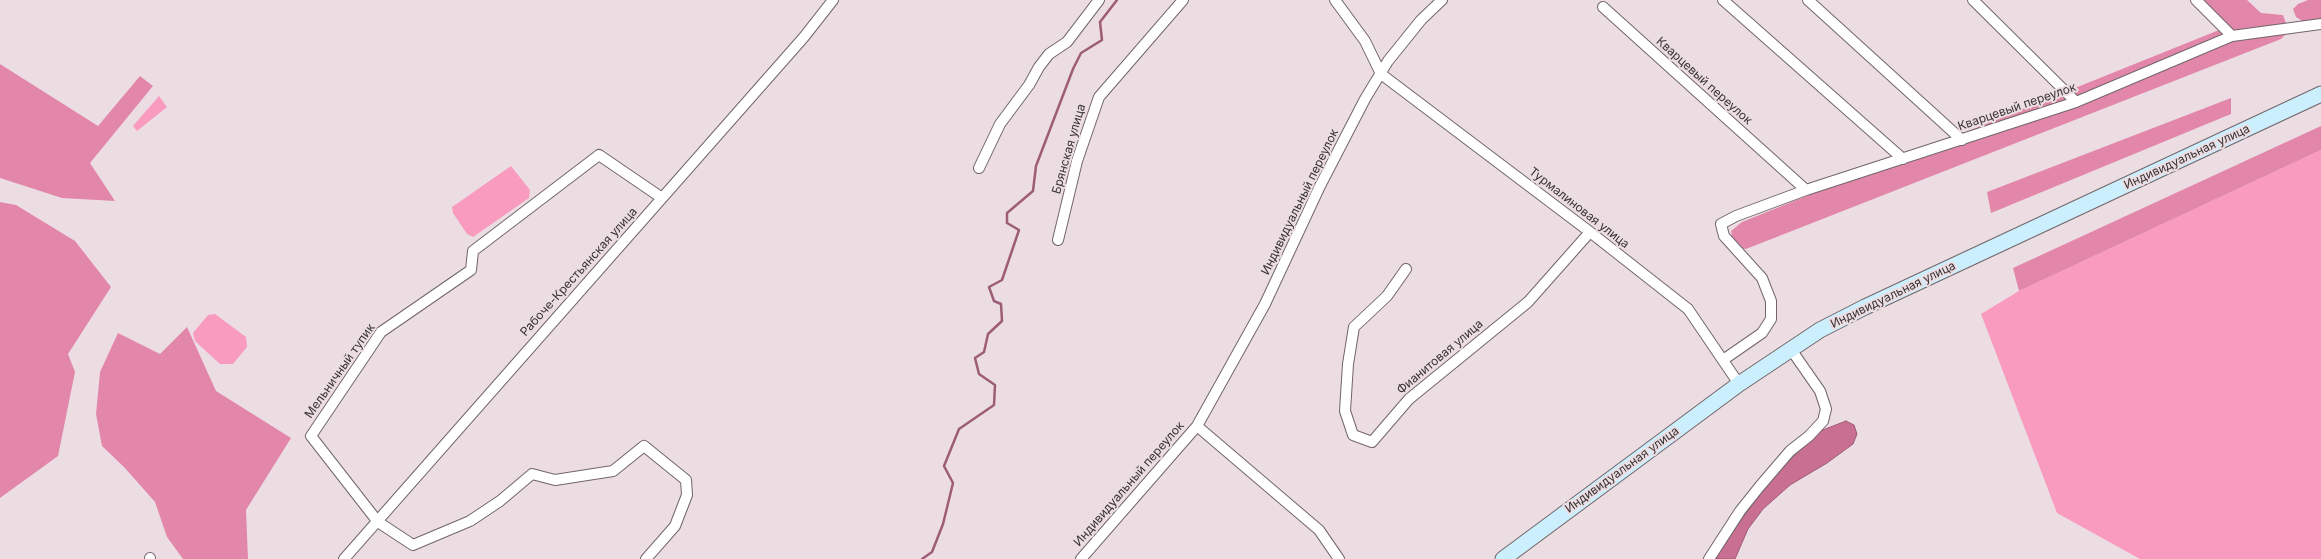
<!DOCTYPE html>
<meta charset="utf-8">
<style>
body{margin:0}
canvas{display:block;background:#ecdde2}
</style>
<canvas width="2321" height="559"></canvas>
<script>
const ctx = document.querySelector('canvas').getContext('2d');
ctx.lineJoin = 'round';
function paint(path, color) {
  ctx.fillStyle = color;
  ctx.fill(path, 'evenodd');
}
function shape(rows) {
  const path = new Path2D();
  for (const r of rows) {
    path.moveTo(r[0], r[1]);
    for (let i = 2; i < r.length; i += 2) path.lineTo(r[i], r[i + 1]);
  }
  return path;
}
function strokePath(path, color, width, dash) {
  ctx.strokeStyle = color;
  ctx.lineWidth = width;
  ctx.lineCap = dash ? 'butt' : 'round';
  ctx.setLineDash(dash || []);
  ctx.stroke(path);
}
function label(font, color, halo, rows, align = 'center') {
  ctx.font = font + ' Inter,sans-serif';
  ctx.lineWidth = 4;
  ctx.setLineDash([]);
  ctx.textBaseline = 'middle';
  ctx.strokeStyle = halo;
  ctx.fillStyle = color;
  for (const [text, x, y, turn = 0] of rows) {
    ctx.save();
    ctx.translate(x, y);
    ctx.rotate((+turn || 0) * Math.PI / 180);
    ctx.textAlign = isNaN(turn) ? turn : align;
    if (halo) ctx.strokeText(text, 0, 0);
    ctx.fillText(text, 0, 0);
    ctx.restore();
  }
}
paint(shape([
 [159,96,167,107,137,131,133,126],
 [2321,150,2321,559,2140,559,2057,513,1981,314,2019,291],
 [511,166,530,190,529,198,473,237,467,234,453,213,452,207],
 [215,314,246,337,247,347,233,364,220,364,195,341,193,333,208,315]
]), '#f89bbe');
paint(shape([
 [2204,0,2247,0,2261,13,2283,15,2289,31,2281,39,1746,249,1739,248,1733,241,1731,231,1742,222,2229,26],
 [2308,0,2321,0,2321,18,2307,24,2296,17,2293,9,2298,4],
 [0,64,98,126,140,76,153,86,90,163,115,201,62,198,0,178],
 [2231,98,2231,114,1991,213,1987,192],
 [2321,126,2321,150,2019,291,2013,268],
 [0,202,16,205,75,241,111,287,68,354,75,372,58,456,0,498],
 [187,327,216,391,291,438,246,510,248,559,183,559,167,537,155,502,124,467,102,446,96,414,100,372,118,333,160,354]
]), '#e387aa');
const water = shape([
 [1846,421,1854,425,1857,434,1853,444,1827,463,1790,485,1763,509,1748,529,1735,559,1714,559,1754,502,1785,465,1820,431,1846,421]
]);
paint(water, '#c96f92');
strokePath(water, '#9e5d76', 1);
strokePath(shape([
 [922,559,932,552,943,524,953,483,944,466,959,429,994,405,995,385,979,374,975,358,984,352,988,334,1002,321,1001,304,994,301,989,287,1002,280,1019,230,1007,223,1007,213,1033,191,1036,166,1073,69,1081,53,1102,40,1100,22,1117,0]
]), '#9e5d76', 2.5);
const street = shape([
 [1335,0,1365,41,1381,74,1590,232,1688,309,1739,384],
 [1723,0,1903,159],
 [1808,0,1962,140],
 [1973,0,2076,102],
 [2196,0,2232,36,2321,24],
 [1603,7,1806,190],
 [979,168,1000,124,1029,85,1039,67,1049,54,1067,42,1099,0],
 [1058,240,1077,161,1099,97,1183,0],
 [1406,269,1387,296,1354,327,1348,364,1345,411,1353,435,1372,442,1409,399,1528,302,1590,232],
 [1723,360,1762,333,1771,319,1771,301,1762,278,1724,236,1721,224,1736,216,1806,190,2076,102,2232,36],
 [1197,426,1319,530,1339,559],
 [150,558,150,559],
 [344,559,804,37,833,0],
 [646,559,675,526,687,495,686,480,644,446,613,471,555,480,532,474,500,501,470,521,413,545,378,522,311,436,381,332,471,270,473,251,599,155,662,198],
 [1081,559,1197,426,1265,304,1320,186,1365,99,1388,61,1421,20,1442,0],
 [1709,559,1740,511,1760,486,1790,451,1809,436,1823,421,1826,409,1820,391,1790,348]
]);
const secondary = shape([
 [1503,559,1739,384,1820,330,1865,307,2321,94]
]);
strokePath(street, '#72666a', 12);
strokePath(secondary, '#72666a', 17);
strokePath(street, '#fff', 10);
strokePath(secondary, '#cceffe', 15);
label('12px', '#393436', '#ecdde2', [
 ["Кварцевый переулок",1704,81,42],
 ["Кварцевый переулок",2017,107,-19],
 ["Брянская улица",1069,149,-74],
 ["Индивидуальная улица",2187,157,-25],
 ["Индивидуальный переулок",1300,202,-64],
 ["Турмалиновая улица",1579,208,38],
 ["Рабоче-Крестьянская улица",579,272,-48],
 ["Индивидуальная улица",1893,295,-26],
 ["Фианитовая улица",1440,357,-40],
 ["Мельничный тупик",340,371,-55],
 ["Индивидуальная улица",1622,470,-36],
 ["Индивидуальный переулок",1129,484,-49]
]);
</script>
